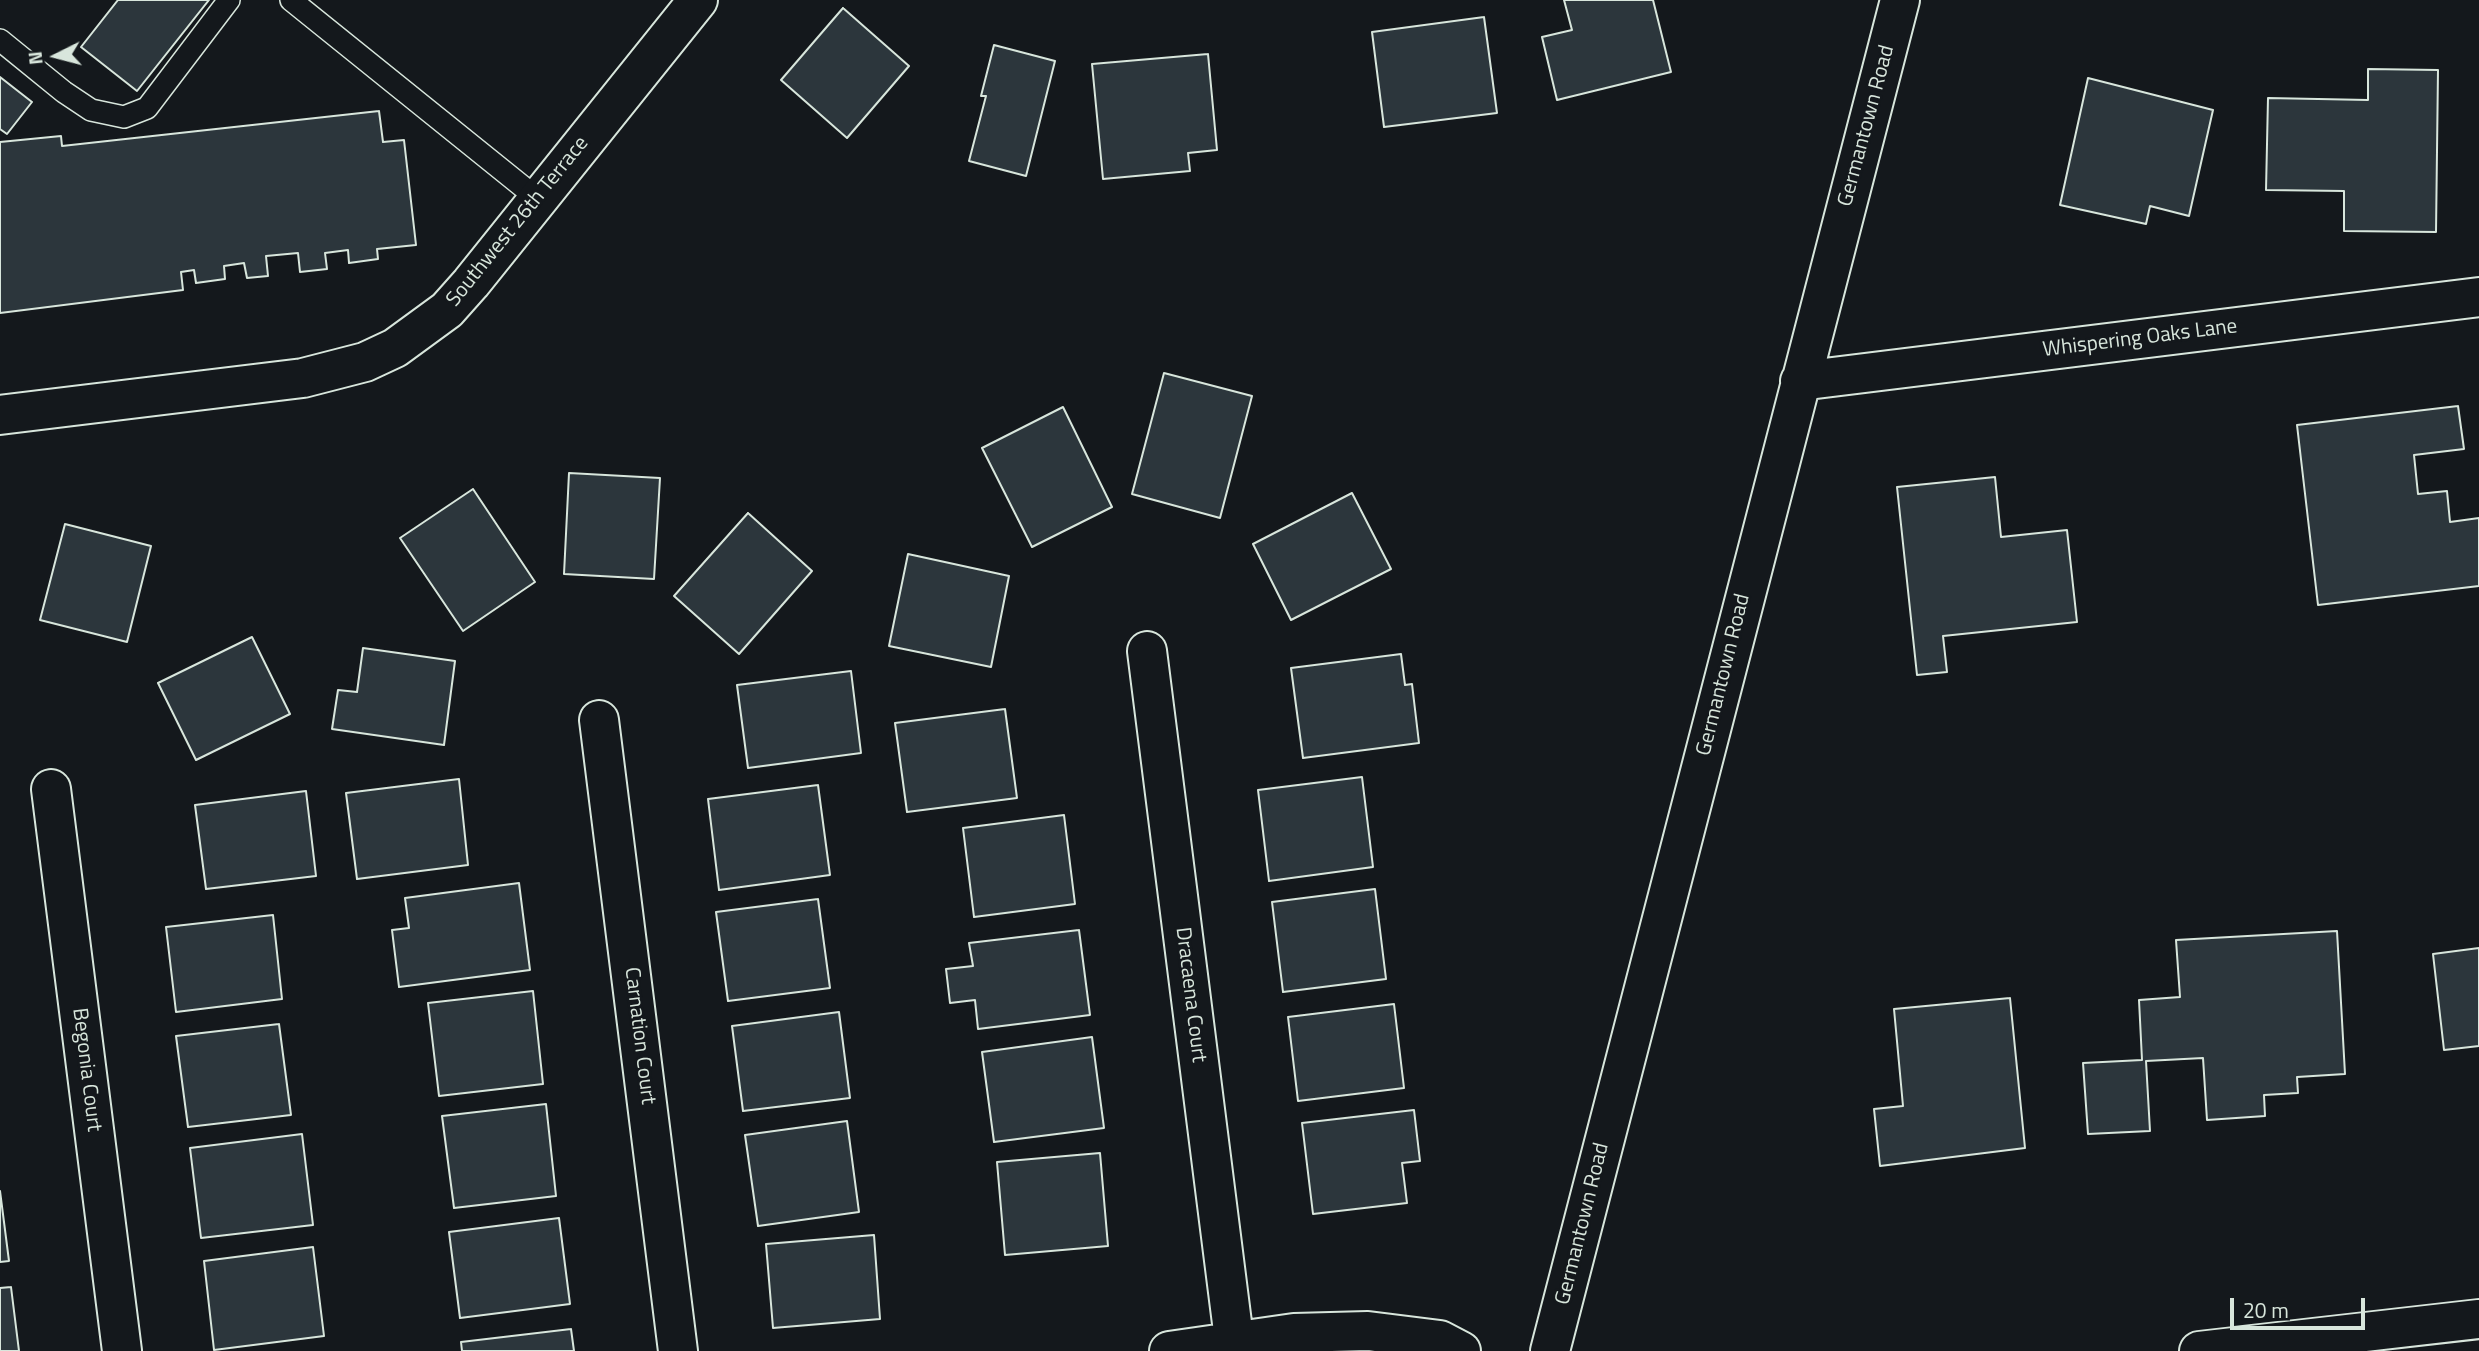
<!DOCTYPE html>
<style>
body{margin:0}
#map{position:relative;width:2479px;height:1351px;overflow:hidden;background:#14181c;font-family:"Titillium Web",sans-serif}
canvas{display:block}
.north{position:absolute;left:21px;top:21px;width:70px;height:70px;-webkit-text-stroke:5px #14181c;paint-order:stroke;rotate:264deg;font-size:19px;font-weight:700;line-height:28px;text-align:center;color:#d8e6dc}
.north::after{content:'';display:block;margin:auto;width:24px;height:32px;background:#d8e6dc;clip-path:polygon(50% 0,100% 100%,50% 72%,0 100%)}
.scale{position:absolute;left:2230px;top:1298px;width:135px;height:32px;box-sizing:border-box;border:4px solid #d8e6dc;border-top:0;padding-left:9px;font-size:21px;line-height:24px;white-space:nowrap;color:#d8e6dc;-webkit-text-stroke:5px #14181c;paint-order:stroke}
</style>
<div id="map">
<canvas width="2479" height="1351"></canvas>
<div class="north">N</div>
<div class="scale">20 m</div>
</div>
<script>
const ctx = document.querySelector('canvas').getContext('2d');
ctx.lineJoin = 'round';
function paint(path, color) {
  ctx.fillStyle = color;
  ctx.fill(path, 'evenodd');
}
function shape(rows) {
  const path = new Path2D();
  for (const r of rows) {
    path.moveTo(r[0], r[1]);
    for (let i = 2; i < r.length; i += 2) path.lineTo(r[i], r[i + 1]);
  }
  return path;
}
function strokePath(path, color, width, dash) {
  ctx.strokeStyle = color;
  ctx.lineWidth = width;
  ctx.lineCap = dash ? 'butt' : 'round';
  ctx.setLineDash(dash || []);
  ctx.stroke(path);
}
function label(font, color, halo, rows, align = 'center') {
  ctx.font = font + ' "Titillium Web",sans-serif';
  ctx.lineWidth = 5;
  ctx.setLineDash([]);
  ctx.textBaseline = 'middle';
  ctx.strokeStyle = halo;
  ctx.fillStyle = color;
  for (const [text, x, y, turn = 0] of rows) {
    ctx.save();
    ctx.translate(x, y);
    ctx.rotate((+turn || 0) * Math.PI / 180);
    ctx.textAlign = isNaN(turn) ? turn : align;
    if (halo) ctx.strokeText(text, 0, 0);
    ctx.fillText(text, 0, 0);
    ctx.restore();
  }
}
const building = shape([
 [118,0,209,0,137,91,81,47,118,0],
 [1564,0,1653,0,1671,72,1557,100,1542,37,1572,30,1564,0],
 [843,8,909,66,847,138,781,80,843,8],
 [1484,17,1497,113,1384,127,1372,32,1484,17],
 [994,45,1055,61,1026,176,969,161,986,96,981,96,994,45],
 [1208,54,1217,150,1188,153,1190,171,1103,179,1092,64,1208,54],
 [2368,69,2438,70,2436,232,2344,231,2344,191,2266,190,2268,98,2368,100,2368,69],
 [0,77,32,102,7,134,0,129,0,77],
 [2088,78,2213,110,2189,216,2150,206,2146,224,2060,205,2088,78],
 [379,111,383,142,404,140,416,245,377,249,378,259,349,263,348,250,325,253,327,269,300,272,298,253,266,256,268,276,247,278,244,263,224,266,225,279,196,283,194,270,181,272,183,290,0,313,0,142,61,136,62,146,379,111],
 [1164,373,1252,396,1220,518,1132,494,1164,373],
 [2458,406,2464,449,2414,455,2418,494,2447,491,2450,522,2479,518,2479,586,2318,605,2297,425,2458,406],
 [1063,407,1112,507,1032,547,982,448,1063,407],
 [569,473,660,478,654,579,564,574,569,473],
 [1995,477,2001,537,2067,530,2077,622,1943,636,1947,672,1917,675,1897,487,1995,477],
 [473,489,535,582,463,631,400,538,473,489],
 [1352,493,1391,569,1291,620,1253,544,1352,493],
 [748,513,812,571,739,654,674,596,748,513],
 [65,524,151,546,127,642,40,620,65,524],
 [908,554,1009,576,991,667,889,646,908,554],
 [252,637,290,714,196,760,158,683,252,637],
 [363,648,455,661,444,745,332,729,338,690,357,692,363,648],
 [1401,654,1405,685,1412,684,1419,743,1303,758,1291,668,1401,654],
 [851,671,861,753,748,768,737,685,851,671],
 [1005,709,1017,798,907,812,895,723,1005,709],
 [1362,777,1373,867,1269,881,1258,790,1362,777],
 [459,779,468,865,357,879,346,793,459,779],
 [818,785,830,875,719,890,708,799,818,785],
 [306,791,316,876,206,889,195,805,306,791],
 [1064,815,1075,904,974,917,963,828,1064,815],
 [519,883,530,970,399,987,392,930,409,928,405,898,519,883],
 [1375,889,1386,979,1283,992,1272,902,1375,889],
 [818,899,830,988,728,1001,716,912,818,899],
 [273,915,282,999,176,1012,166,927,273,915],
 [1079,930,1090,1015,978,1029,975,1000,950,1003,946,969,973,966,969,943,1079,930],
 [2337,931,2345,1074,2297,1077,2298,1093,2264,1095,2265,1116,2207,1120,2203,1058,2146,1061,2150,1131,2088,1134,2083,1063,2142,1060,2139,1000,2180,997,2176,940,2337,931],
 [2479,948,2479,1046,2444,1050,2433,954,2479,948],
 [533,991,543,1084,439,1096,428,1003,533,991],
 [2010,998,2025,1148,1880,1166,1874,1109,1903,1106,1894,1009,2010,998],
 [1394,1004,1404,1088,1298,1101,1288,1017,1394,1004],
 [839,1012,850,1098,743,1111,732,1026,839,1012],
 [279,1024,291,1115,188,1127,176,1036,279,1024],
 [1092,1037,1104,1128,994,1142,982,1052,1092,1037],
 [546,1104,556,1196,454,1208,442,1116,546,1104],
 [1414,1110,1420,1161,1402,1163,1407,1203,1313,1214,1302,1123,1414,1110],
 [847,1121,859,1212,758,1226,745,1135,847,1121],
 [302,1134,313,1225,201,1238,190,1148,302,1134],
 [1100,1153,1108,1246,1005,1255,997,1162,1100,1153],
 [0,1191,9,1261,0,1262,0,1191],
 [559,1218,570,1304,460,1318,449,1232,559,1218],
 [874,1235,880,1319,773,1328,766,1244,874,1235],
 [313,1247,324,1336,214,1350,204,1261,313,1247],
 [11,1287,19,1351,0,1351,0,1288,11,1287],
 [571,1329,574,1351,462,1351,461,1342,571,1329]
]);
paint(building, '#2c363c');
strokePath(building, '#d8e6dc', 2);
const service = shape([
 [291,0,538,199],
 [0,40,64,92,91,110,124,117,147,108,229,0]
]);
const minor = shape([
 [1800,381,2479,297],
 [0,415,303,378,365,362,395,348,447,310,471,283,698,0],
 [1147,651,1234,1339],
 [599,720,678,1351],
 [51,789,122,1351],
 [1169,1351,1294,1333,1368,1331,1440,1340,1461,1351],
 [1550,1351,1900,0],
 [2199,1351,2479,1319]
]);
strokePath(service, '#d8e6dc', 24);
strokePath(minor, '#d8e6dc', 42);
strokePath(service, '#14181c', 21);
strokePath(minor, '#14181c', 38);
label('21px', '#d8e6dc', '#14181c', [
 ["Germantown Road",1867,126,-75],
 ["Southwest 26th Terrace",518,222,-51],
 ["Whispering Oaks Lane",2140,339,-7],
 ["Germantown Road",1724,675,-76],
 ["Dracaena Court",1190,995,83],
 ["Carnation Court",639,1036,83],
 ["Begonia Court",86,1070,83],
 ["Germantown Road",1583,1224,-76]
]);
</script>
